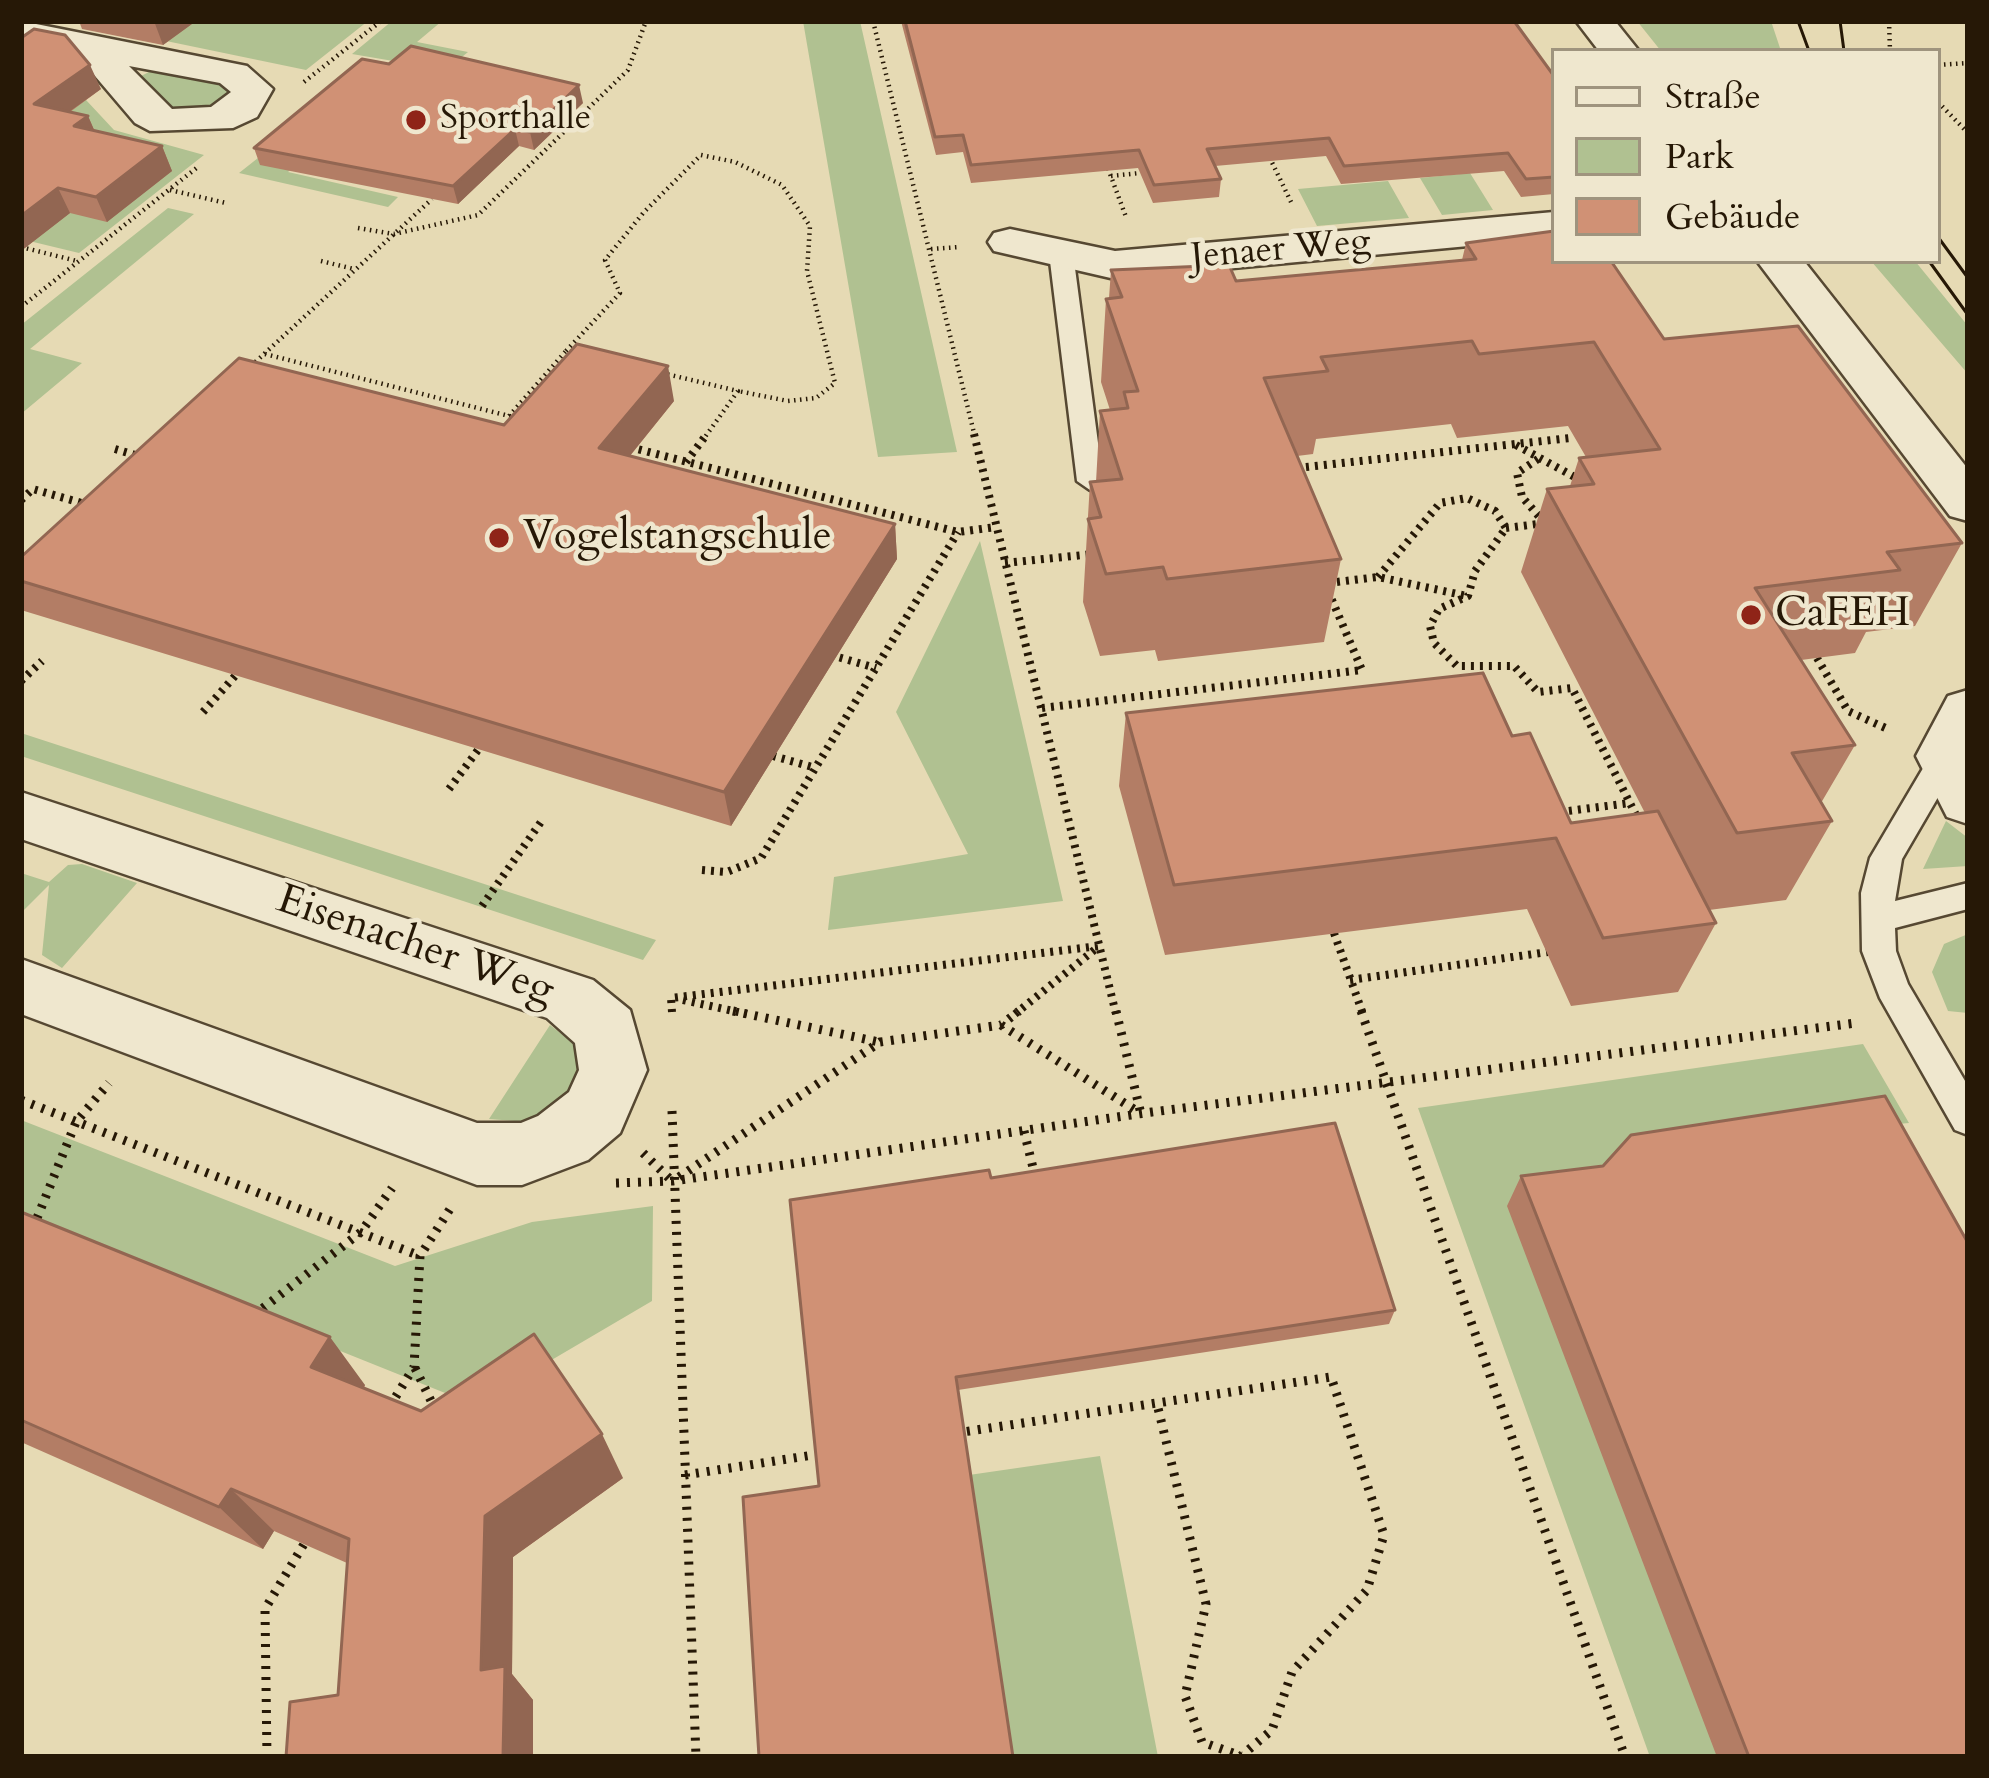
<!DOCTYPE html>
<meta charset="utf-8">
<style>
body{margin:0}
#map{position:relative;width:1989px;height:1778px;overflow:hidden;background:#e6dab4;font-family:Cardo,serif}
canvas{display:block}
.frame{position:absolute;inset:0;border:24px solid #261806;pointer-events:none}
.legend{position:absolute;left:1551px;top:48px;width:390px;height:216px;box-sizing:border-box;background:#efe7ce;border:3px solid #9f947e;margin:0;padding:15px 21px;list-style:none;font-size:36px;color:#261806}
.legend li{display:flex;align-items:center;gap:24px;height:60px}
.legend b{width:60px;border:3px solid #9f947e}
</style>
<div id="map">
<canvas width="1989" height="1778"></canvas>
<div class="frame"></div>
<ul class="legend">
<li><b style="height:15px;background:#efe7ce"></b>Straße</li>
<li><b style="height:33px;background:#b0c191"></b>Park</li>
<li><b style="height:33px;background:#d09175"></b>Gebäude</li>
</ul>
</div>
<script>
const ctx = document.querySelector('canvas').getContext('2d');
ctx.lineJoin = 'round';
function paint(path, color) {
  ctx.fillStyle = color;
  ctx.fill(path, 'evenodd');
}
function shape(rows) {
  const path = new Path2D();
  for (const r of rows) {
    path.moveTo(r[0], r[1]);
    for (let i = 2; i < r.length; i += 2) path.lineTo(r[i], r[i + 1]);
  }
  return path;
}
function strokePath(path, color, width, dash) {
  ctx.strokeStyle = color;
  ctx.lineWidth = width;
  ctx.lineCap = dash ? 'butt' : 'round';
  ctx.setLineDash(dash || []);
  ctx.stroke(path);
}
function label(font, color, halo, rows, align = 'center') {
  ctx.font = font + ' Cardo,serif';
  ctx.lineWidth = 9;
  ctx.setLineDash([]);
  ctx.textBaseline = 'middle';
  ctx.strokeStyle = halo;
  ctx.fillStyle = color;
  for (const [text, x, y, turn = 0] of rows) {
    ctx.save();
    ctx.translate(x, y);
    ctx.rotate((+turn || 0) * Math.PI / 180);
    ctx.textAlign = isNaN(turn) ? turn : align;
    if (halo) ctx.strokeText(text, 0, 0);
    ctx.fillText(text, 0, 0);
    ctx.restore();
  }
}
paint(shape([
 [196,21,368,21,306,70,89,25],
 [392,21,442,21,417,42,468,52,446,70,352,54],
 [803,21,860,21,957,452,878,457],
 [1637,21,1771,21,1781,51,1661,51],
 [155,69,221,81,236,91,207,114,167,109,137,78],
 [59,71,114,130,204,155,79,253,21,239],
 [277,143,311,151,288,172,398,197,388,207,239,173],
 [1470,173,1493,210,1442,215,1420,178],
 [1388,181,1409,218,1317,226,1298,189],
 [168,208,194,214,30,349,82,363,21,414,21,325],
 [1871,261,1915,261,1968,326,1968,374],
 [980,541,1063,901,828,930,834,877,968,854,896,712],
 [21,733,656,940,643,960,21,756],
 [1946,821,1968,838,1968,866,1923,869],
 [82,864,137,883,62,968,42,955,49,885,21,913,21,873,49,882,68,865],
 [1968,934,1968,1013,1948,1011,1932,972,1944,944],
 [550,1025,576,1045,579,1078,561,1105,528,1122,489,1119],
 [1863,1044,1909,1123,1861,1127,1717,1757,1650,1757,1418,1108],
 [21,1120,395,1266,532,1222,653,1206,652,1301,475,1405,21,1223],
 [1100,1456,1158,1757,992,1757,969,1475]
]), '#b0c191');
const lane = shape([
 [1061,246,1073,253,1103,481,1090,490,1077,481,1049,253,1061,246],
 [1946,745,1962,756,1902,859,1895,901,1968,883,1968,909,1895,928,1896,951,1908,984,1968,1086,1968,1135,1955,1130,1880,998,1862,951,1861,893,1870,858,1935,748,1946,745]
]);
const street = shape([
 [21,21,247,66,273,89,257,117,233,128,150,131,135,123,78,56,21,45,21,21],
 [129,66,220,83,231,92,211,107,172,109,129,66],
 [1576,21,1615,21,1639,51,1599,51,1576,21],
 [1554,212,1554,238,1115,279,994,251,988,242,994,233,1010,229,1115,251,1554,212],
 [1757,261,1804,261,1968,469,1968,521,1950,516,1757,261],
 [1968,690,1968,824,1947,817,1916,756,1948,696,1968,690],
 [21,792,593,980,630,1010,647,1070,620,1133,588,1160,522,1185,477,1185,21,1014,21,959,477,1123,521,1123,538,1116,569,1092,579,1070,575,1043,547,1018,21,839,21,792]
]);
strokePath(lane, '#564832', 5);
strokePath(street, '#564832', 5);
strokePath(shape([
 [873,21,975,437],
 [1889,21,1890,51],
 [1938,65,1968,63],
 [304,82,381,21],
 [1938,102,1968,133],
 [1267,152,1292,204],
 [1106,163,1126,217],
 [1111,176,1140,173],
 [170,190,226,203],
 [358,228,394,234,478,215,628,70,646,21],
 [21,247,77,261],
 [931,249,960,247],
 [321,261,354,269],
 [21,307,199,166],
 [566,351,620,293,605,260,644,212,701,155,735,162,782,185,810,226,807,271,835,383,816,398,788,401,738,391],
 [265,354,517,418],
 [251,366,432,199],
 [662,373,738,391,705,437],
 [509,416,566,351,571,352]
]), '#261806', 4.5, [1.5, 4.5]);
strokePath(shape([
 [974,434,1116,1014],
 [1516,445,1582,481],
 [630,447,958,532,996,527],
 [115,449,142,457],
 [1538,459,1517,473,1522,497,1543,521],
 [686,462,707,434],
 [1297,468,1570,438],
 [21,500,33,489,85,504],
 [1506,528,1546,523],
 [1005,563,1093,554],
 [1378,577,1440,503,1467,498,1495,511,1506,528,1475,571,1468,596,1439,609,1430,626,1434,643,1457,666,1514,666,1538,692,1572,688,1640,823],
 [1328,583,1378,577,1467,596],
 [831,655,876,668],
 [1817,658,1848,711,1890,730],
 [21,681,42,661],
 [1042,708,1362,670,1329,593],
 [203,712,235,676],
 [773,756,816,768],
 [449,789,478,750],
 [1560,812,1630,803],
 [702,870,727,872,761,858,958,532],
 [482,906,543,819],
 [1334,933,1363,1014],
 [1350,980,1548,952],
 [683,1000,747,1014],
 [672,1012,671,998,1099,946],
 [1015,1014,1098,947]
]), '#261806', 8, [3, 6]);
strokePath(shape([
 [733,1011,879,1042],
 [1116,1011,1141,1114],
 [1361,1011,1625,1757],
 [1001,1025,1140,1113],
 [21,1100,420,1256],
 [672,1111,696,1757],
 [1024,1131,1036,1180],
 [643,1153,671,1180],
 [679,1177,880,1042,1001,1025,1019,1011],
 [616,1183,673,1181,1152,1112,1856,1023],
 [33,1228,76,1122,109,1083],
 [254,1315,361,1232,392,1188],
 [415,1368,435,1409],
 [390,1406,414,1367,420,1256,450,1209],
 [956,1433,1331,1377,1384,1535,1367,1590,1292,1672,1272,1730,1241,1756,1202,1742,1185,1696,1206,1604,1157,1404],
 [685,1475,826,1453],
 [267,1757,265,1609,304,1544]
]), '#261806', 9, [3, 8]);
paint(lane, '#efe7ce');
paint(street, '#efe7ce');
strokePath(shape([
 [1798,21,1809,51],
 [1840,21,1844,51],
 [1938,237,1968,278],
 [1929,261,1968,315]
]), '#261806', 3);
paint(shape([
 [79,21,196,21,163,45,82,29],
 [901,21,1514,21,1554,76,1554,194,1521,197,1504,171,1341,184,1326,156,1215,166,1221,179,1219,197,1153,203,1138,168,971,183,963,152,936,155],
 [34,29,101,89,70,112,88,116,94,130,162,146,172,171,107,222,70,213,21,251],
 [583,103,534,150,519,146,458,204,260,165,254,148],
 [1466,243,1664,339,1962,543,1915,626,1866,632,1855,653,1801,660,1855,745,1821,803,1832,821,1786,900,1709,910,1716,923,1678,992,1571,1006,1527,909,1165,955,1119,786,1126,713,1512,736,1571,823,1645,813,1521,572,1547,489,1570,486,1579,458,1586,457,1568,426,1457,438,1451,424,1316,439,1313,454,1297,456,1341,559,1324,642,1158,661,1155,650,1100,656,1083,602,1090,482,1096,482,1100,411,1110,410,1101,382,1106,299,1109,298,1111,270,1236,281,1462,260],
 [674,401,630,456,895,524,897,559,731,826,21,610,21,557,504,425],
 [1521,1176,1968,1757,1717,1757,1507,1206],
 [991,1178,1395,1310,1389,1324,958,1390,819,1486],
 [21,1212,365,1385,364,1388,421,1411,623,1478,513,1557,512,1674,533,1700,338,1695,347,1563,274,1531,263,1549,21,1442]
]), '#b37d65');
paint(shape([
 [154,21,196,21,163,45],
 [90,65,101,89,45,129,34,104],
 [579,85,583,103,534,150,530,132],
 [88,116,99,141,74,126],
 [515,129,519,146,458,204,453,186],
 [162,146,172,171,107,222,96,197],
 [58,188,70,213,21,251,21,216],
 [668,366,674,401,607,484,599,448],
 [895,524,897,559,731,826,724,792],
 [330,1337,365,1385,348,1414,311,1367],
 [602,1434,623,1478,513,1557,512,1674,533,1700,533,1757,503,1757,481,1670,485,1516],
 [231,1489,274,1531,263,1549,219,1507]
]), '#926652');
const building = shape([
 [905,21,1514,21,1554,76,1554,177,1526,179,1508,153,1344,166,1329,138,1207,149,1221,179,1154,185,1139,150,971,165,963,135,935,137,905,21],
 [34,29,65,35,90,65,34,104,88,116,74,126,162,146,96,197,58,188,21,216,21,38,34,29],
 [411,46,579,85,530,132,515,129,453,186,254,148,362,59,389,64,411,46],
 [1554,231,1554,261,1611,261,1664,339,1798,326,1962,543,1887,552,1900,570,1755,588,1855,745,1792,753,1832,821,1737,833,1547,489,1594,484,1579,458,1660,449,1594,342,1479,354,1472,341,1321,357,1328,371,1264,378,1341,559,1167,579,1163,567,1106,574,1088,519,1101,517,1090,482,1122,479,1100,411,1128,408,1124,392,1138,391,1106,299,1122,297,1111,270,1229,265,1236,281,1476,259,1466,243,1554,231],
 [577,344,668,366,599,448,895,524,724,792,21,581,21,557,239,358,504,425,577,344],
 [1483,673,1512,736,1530,733,1571,823,1658,811,1716,923,1603,938,1556,838,1174,885,1126,713,1483,673],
 [1885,1096,1968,1243,1968,1757,1749,1757,1521,1176,1603,1166,1631,1135,1885,1096],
 [1335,1123,1395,1310,956,1377,1013,1757,759,1757,743,1497,819,1486,790,1200,989,1170,991,1178,1335,1123],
 [21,1212,330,1337,311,1367,421,1411,534,1334,602,1434,485,1516,481,1670,505,1666,503,1757,286,1757,290,1702,338,1695,349,1539,231,1489,219,1507,21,1420,21,1212]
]);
paint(building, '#d09175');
strokePath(building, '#926652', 3);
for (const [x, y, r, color] of [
 [416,120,12,"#8f2418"],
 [499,538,12,"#8f2418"],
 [1751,615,12,"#8f2418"]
]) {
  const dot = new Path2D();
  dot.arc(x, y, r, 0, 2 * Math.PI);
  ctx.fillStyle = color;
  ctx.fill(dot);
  strokePath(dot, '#efe7ce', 4.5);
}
label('36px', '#261806', '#efe7ce', [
 ["Sporthalle",440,120]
], 'left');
label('36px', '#261806', '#efe7ce', [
 ["Jenaer Weg",1281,251,-5]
]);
label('42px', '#261806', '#efe7ce', [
 ["Vogelstangschule",523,538],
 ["CaFEH",1775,615]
], 'left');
label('42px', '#261806', '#efe7ce', [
 ["Eisenacher Weg",415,947,19]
]);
</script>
